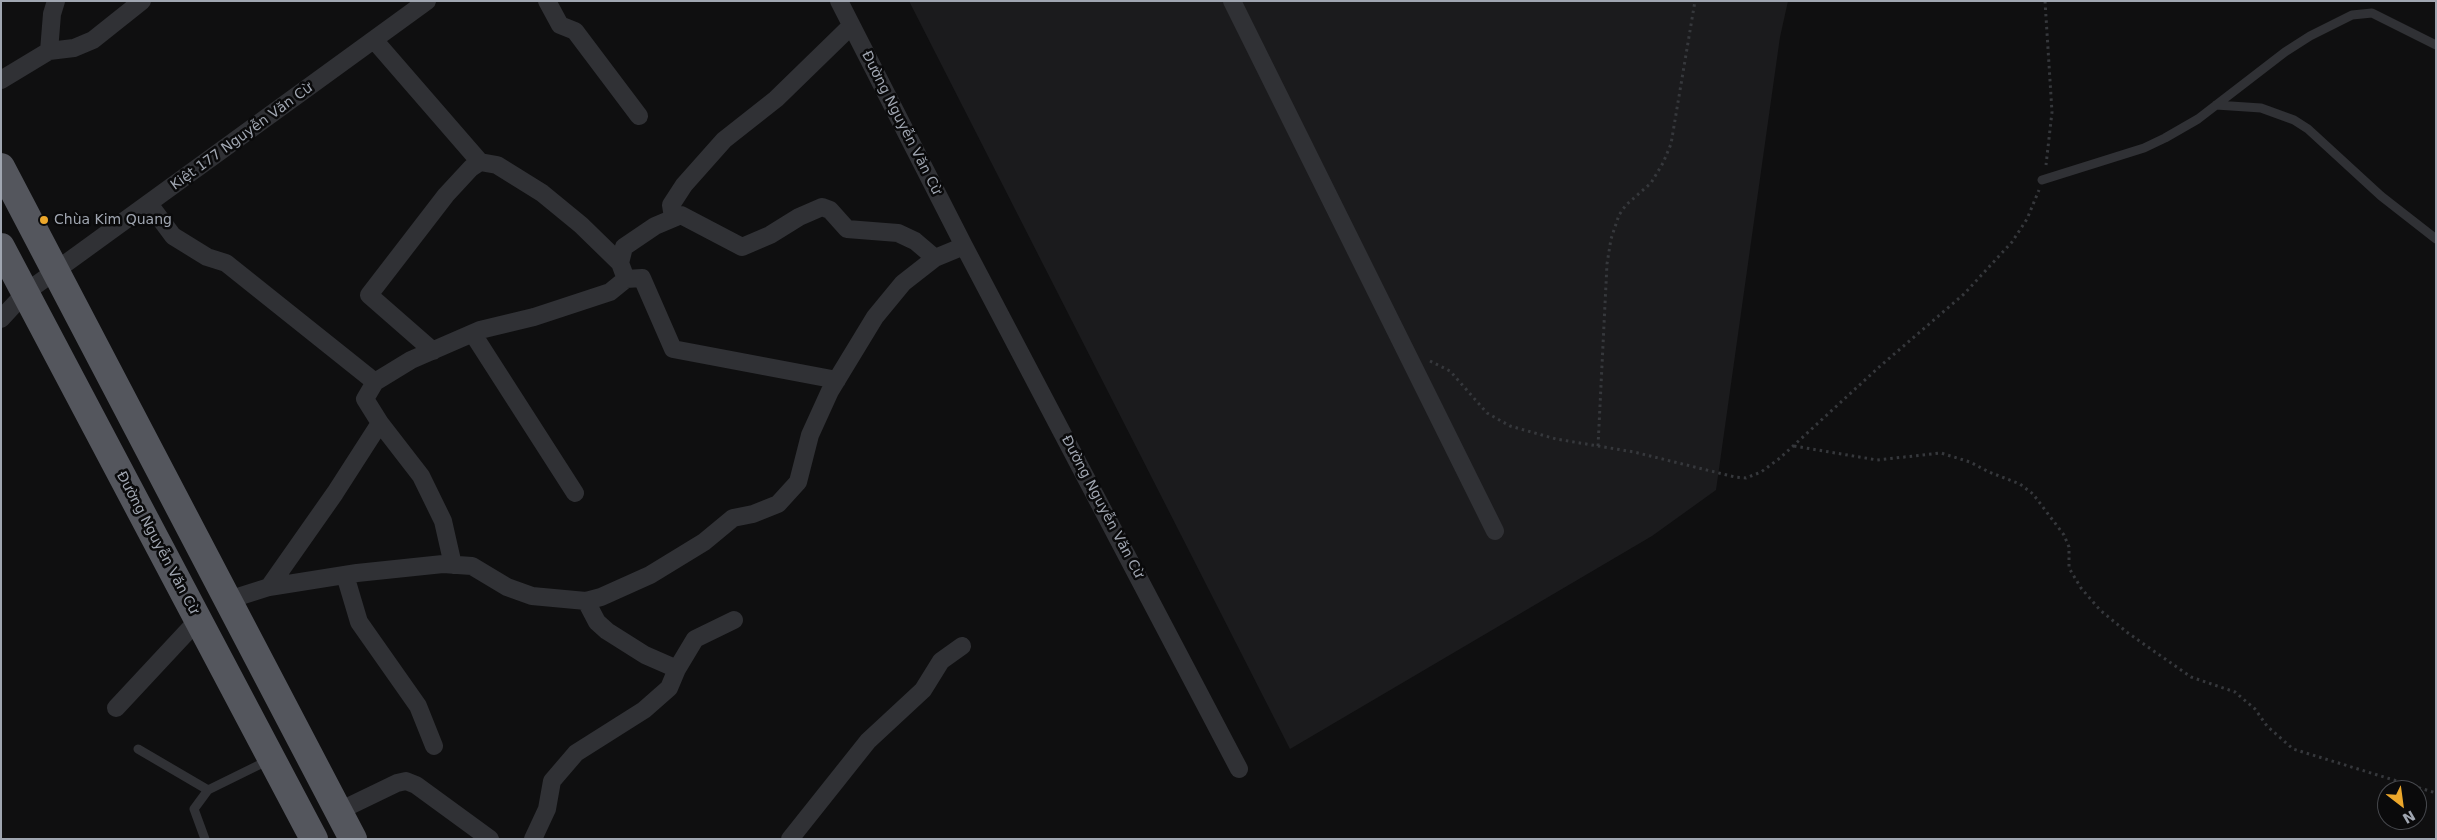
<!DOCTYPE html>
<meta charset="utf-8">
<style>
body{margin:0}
#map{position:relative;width:2437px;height:840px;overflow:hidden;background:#0f0f10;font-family:"DejaVu Sans",sans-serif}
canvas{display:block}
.frame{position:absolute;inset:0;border:2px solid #a0a6b1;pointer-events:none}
.north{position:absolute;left:2377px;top:780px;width:50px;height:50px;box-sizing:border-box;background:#0a0a0b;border:1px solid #46484d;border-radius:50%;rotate:150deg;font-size:14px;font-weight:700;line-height:20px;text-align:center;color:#a0a6b1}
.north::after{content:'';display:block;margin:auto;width:18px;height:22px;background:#eca72b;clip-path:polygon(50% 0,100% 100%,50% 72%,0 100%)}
</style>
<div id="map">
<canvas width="2437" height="840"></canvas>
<div class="frame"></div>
<div class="north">N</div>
</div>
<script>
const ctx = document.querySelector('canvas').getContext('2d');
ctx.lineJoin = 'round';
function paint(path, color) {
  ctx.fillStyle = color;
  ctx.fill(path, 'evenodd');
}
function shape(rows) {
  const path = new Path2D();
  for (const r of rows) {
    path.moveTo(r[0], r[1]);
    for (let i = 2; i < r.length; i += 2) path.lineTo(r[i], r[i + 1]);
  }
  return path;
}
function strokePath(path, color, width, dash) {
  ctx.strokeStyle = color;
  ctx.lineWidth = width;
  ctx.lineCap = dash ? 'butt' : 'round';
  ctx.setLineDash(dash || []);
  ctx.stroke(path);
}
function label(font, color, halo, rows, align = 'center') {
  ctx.font = font + ' "DejaVu Sans",sans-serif';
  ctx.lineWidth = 5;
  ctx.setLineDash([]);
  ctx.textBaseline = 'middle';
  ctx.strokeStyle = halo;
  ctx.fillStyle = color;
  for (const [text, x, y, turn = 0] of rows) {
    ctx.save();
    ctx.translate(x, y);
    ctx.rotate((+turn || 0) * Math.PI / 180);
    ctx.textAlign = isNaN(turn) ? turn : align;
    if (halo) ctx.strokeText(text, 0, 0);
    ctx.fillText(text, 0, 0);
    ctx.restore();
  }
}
paint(shape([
 [909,1,1788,1,1780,37,1716,490,1652,536,1290,749]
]), '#1b1b1d');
strokePath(shape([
 [2045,1,2052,112,2046,165],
 [1430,361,1450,371,1487,413,1510,426,1556,439,1634,452,1735,477,1746,478,1761,472,1780,458,1878,368,1964,294,2012,242,2027,219,2039,190],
 [1598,446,1607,264,1611,239,1619,215,1626,205,1651,183,1663,163,1671,144,1695,1],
 [1794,446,1877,460,1941,453,1970,462,1989,472,2020,484,2033,494,2064,535,2069,547,2069,568,2081,588,2100,610,2128,633,2191,677,2235,692,2255,709,2267,726,2293,749,2436,793]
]), '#36383c', 3, [2.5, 4]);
strokePath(shape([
 [2216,105,2261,108,2294,120,2308,129,2381,196,2436,239],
 [2042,180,2144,148,2165,138,2198,119,2285,52,2310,36,2352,15,2372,13,2436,45],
 [138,749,208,790,269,760],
 [205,839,194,809,208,790]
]), '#303135', 9);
strokePath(shape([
 [547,1,560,25,575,31,639,116],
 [839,1,964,246,1239,769],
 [1232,1,1495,531],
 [375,41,480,162],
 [49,51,52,14,56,1],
 [1,80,49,51,74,48,93,40,142,1],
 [150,205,173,236,207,257,226,263,375,382],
 [673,218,671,205,684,185,724,140,776,99,851,26],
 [626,279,642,278,673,349,837,380],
 [1,319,25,293,427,1],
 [473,334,575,493],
 [433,351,369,295,446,195,471,168,480,162,497,165,542,193,581,225,620,263],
 [453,565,443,521,421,476,380,423,365,399,375,382,411,360,480,330,534,317,610,292,626,279,620,263,624,247,655,226,681,215,742,247,770,235,799,217,822,207,830,210,847,229,898,233,915,241,935,258],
 [345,575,359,622,418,706,434,746],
 [269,587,335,493,380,423],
 [228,600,269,587,357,573,443,564,472,566,507,587,532,596,586,601,601,597,650,575,704,542,733,518,753,514,778,504,798,482,810,435,830,391,875,317,903,283,935,258,964,246],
 [586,601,597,622,607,631,645,655,677,669],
 [116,708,198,620],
 [339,811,397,783,406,781,416,785,490,839],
 [533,839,547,809,552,781,576,753,644,710,669,688,677,669,695,639,734,620],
 [790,839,868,741,923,690,941,661,962,646]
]), '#303135', 18);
strokePath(shape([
 [1,167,353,839],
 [1,247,314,839]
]), '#54565d', 28);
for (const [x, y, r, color] of [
 [44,220,5,"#eca72b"]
]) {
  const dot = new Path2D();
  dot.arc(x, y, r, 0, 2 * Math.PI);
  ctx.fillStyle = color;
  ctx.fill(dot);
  strokePath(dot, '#0a0a0b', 2);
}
label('14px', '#a0a6b1', '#0a0a0b', [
 ["Đường Nguyễn Văn Cừ",901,123,63],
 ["Kiệt 177 Nguyễn Văn Cừ",242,137,-36],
 ["Đường Nguyễn Văn Cừ",1102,507,62],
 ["Đường Nguyễn Văn Cừ",157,543,62]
]);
label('14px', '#a0a6b1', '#0a0a0b', [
 ["Chùa Kim Quang",54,220]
], 'left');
</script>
